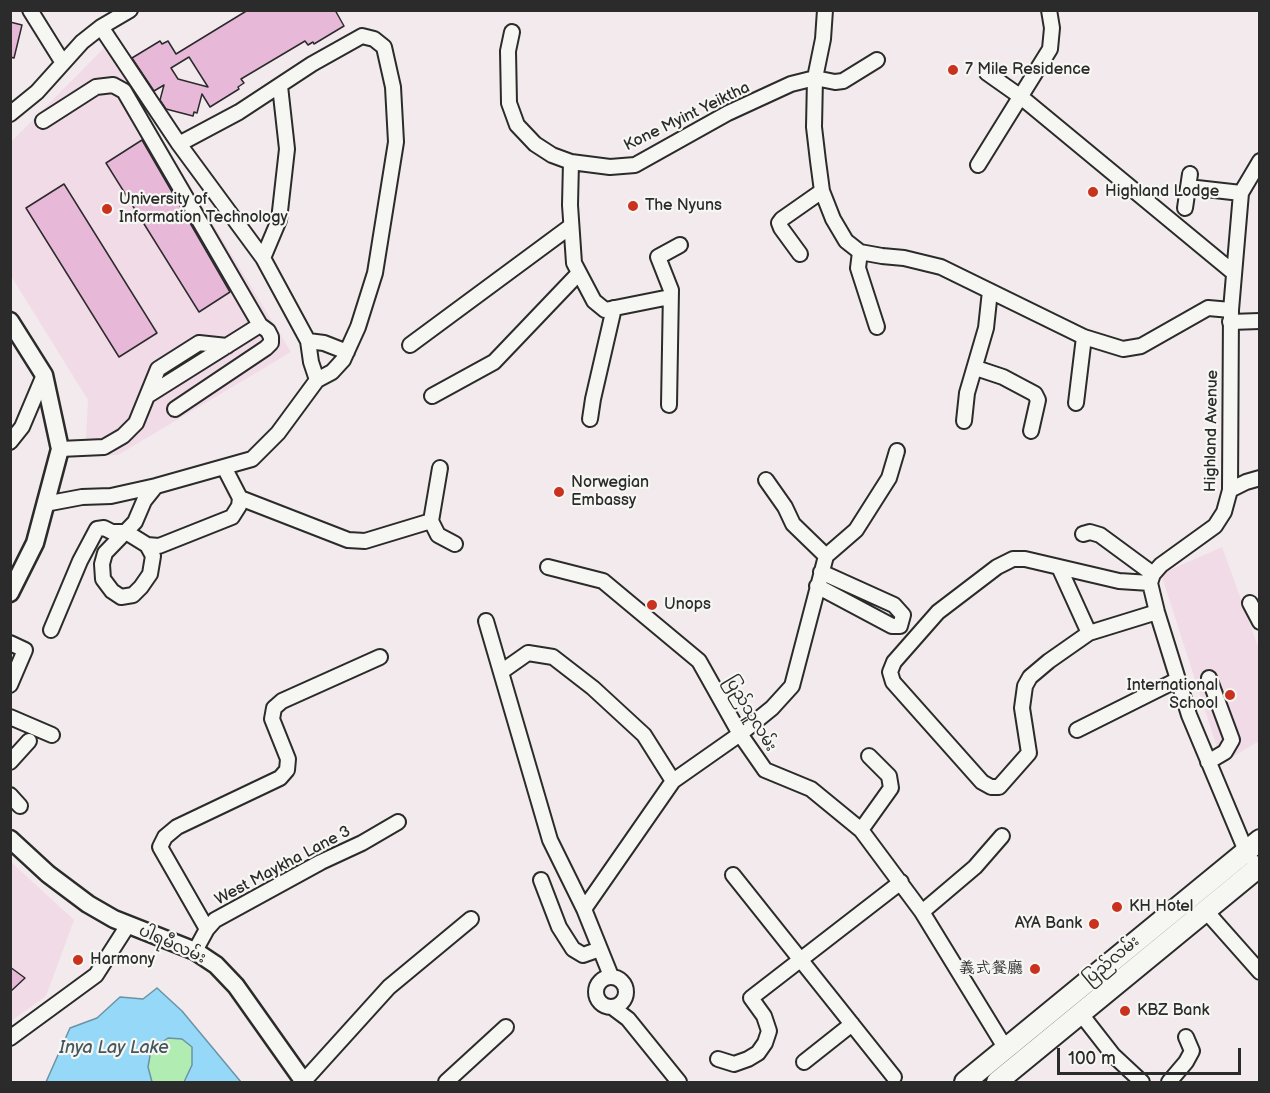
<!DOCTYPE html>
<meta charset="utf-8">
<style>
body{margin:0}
#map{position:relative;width:1270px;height:1093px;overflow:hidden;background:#f3eaed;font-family:"Balsamiq Sans",sans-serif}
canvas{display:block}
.frame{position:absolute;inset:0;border:12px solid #2b2b2b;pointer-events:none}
.scale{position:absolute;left:1057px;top:1048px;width:184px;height:27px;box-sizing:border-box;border:3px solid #2b2b2b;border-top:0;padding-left:8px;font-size:18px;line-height:21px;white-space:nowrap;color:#2b2b2b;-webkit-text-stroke:4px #f6f6f2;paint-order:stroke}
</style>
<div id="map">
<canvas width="1270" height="1093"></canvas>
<div class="frame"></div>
<div class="scale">100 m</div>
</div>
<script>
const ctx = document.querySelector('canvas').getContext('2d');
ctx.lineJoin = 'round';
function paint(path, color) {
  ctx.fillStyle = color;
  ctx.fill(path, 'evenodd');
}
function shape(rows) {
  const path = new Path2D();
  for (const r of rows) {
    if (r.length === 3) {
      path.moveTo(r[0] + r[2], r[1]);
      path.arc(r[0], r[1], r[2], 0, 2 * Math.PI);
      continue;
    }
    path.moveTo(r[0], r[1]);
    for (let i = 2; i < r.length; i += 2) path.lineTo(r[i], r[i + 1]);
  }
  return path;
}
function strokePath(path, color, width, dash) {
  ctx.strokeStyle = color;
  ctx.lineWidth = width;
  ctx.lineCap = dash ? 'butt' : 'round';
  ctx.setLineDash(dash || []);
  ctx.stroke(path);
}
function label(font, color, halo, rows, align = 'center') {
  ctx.font = font + ' "Balsamiq Sans","LXGW WenKai TC","Noto Sans Myanmar",sans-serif';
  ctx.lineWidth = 4.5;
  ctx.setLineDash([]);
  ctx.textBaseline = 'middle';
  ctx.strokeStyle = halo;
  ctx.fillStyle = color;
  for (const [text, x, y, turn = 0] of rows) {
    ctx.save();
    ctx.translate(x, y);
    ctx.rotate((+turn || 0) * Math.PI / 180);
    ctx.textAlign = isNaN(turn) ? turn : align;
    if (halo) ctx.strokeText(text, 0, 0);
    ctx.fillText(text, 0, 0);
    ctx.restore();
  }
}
paint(shape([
 [105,47,291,352,118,455,85,456,88,400,11,276,11,142],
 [1222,547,1259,649,1259,741,1222,763,1161,574],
 [10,861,74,920,46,996,11,1021]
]), '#f0dbe7');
paint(shape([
 [168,1038,182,1039,192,1047,192,1064,184,1082,152,1082,148,1067,151,1050]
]), '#b1edb2');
const water = shape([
 [157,988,182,1011,241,1082,184,1082,192,1065,192,1047,182,1039,168,1038,151,1050,148,1067,152,1082,46,1082,70,1028,97,1018,120,997,143,999,157,988]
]);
paint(water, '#95d8f7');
strokePath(water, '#6b93a5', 1.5);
const building = shape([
 [248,10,335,10,344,26,314,44,313,42,308,45,305,41,241,79,244,83,238,87,239,89,210,107,202,94,197,113,194,112,193,116,166,109,160,100,164,85,154,91,132,58,160,41,162,44,168,41,176,54,248,10],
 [189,57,208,87,178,79,171,68,189,57],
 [10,22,22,25,14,58,10,57,10,22],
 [142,140,230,292,199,312,106,163,142,140],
 [64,184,157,333,119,357,26,208,64,184],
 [10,967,25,978,10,992,10,967]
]);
paint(building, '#e8b8d9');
strokePath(building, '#2b2b2b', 1.5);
const minor = shape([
 [30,10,63,63],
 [825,10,823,39,815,78,814,127,818,161,822,191,833,219,846,241,860,252,882,256,904,258,941,267,1084,337,1123,349,1141,346,1208,308,1231,310],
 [101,27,179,144,263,258,308,341,311,362,317,380],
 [512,32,508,51,509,103,517,125,535,144,552,155,571,162,610,167,635,165,728,113,791,84,815,78,835,82,843,81,877,60],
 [987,73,1021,97,1234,273],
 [10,114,37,92,82,42,101,27,130,10],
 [43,121,96,87,113,85,124,91,260,325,147,396,136,423,123,436,104,447,60,449],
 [571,162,570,205,574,263,594,301,605,310,670,297],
 [978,165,1050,49,1052,28,1049,10],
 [1188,187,1241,193],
 [1185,208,1190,174],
 [860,252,858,268,877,327],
 [800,254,781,228,779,223,782,219,822,191],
 [263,258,279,220,287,149,280,86],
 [1230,322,1260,321],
 [308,341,324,343,347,352],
 [410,345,571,226],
 [976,368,1003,377,1035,394,1038,400,1031,431],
 [147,396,158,369,199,343,227,346],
 [432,396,494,362,579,273],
 [1076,403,1084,337],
 [669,405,671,290,658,257,680,245],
 [175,409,266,348,271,343,271,337,268,331,260,325],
 [590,419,593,399,614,308],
 [964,421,967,393,986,328,990,291],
 [10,442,22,427,44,375],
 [440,468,431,521,438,535,455,544],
 [766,480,785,507,793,524,826,556],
 [1230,490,1246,482,1260,478],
 [240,498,348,540,365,541,431,521],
 [45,504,82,497,111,496,156,486,252,459,278,433,317,380,332,372,343,360,358,327,375,273,396,142,393,87,384,47,374,39,362,36,312,64,239,112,179,144],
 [1083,534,1090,532,1100,535,1153,574],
 [147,545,153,556,150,574,141,587,133,595,121,597,112,591,103,579,102,564,105,553,135,522,144,501,156,486],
 [548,567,603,581,699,661,740,734,765,770,811,789,861,830,922,912,1006,1049],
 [1059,567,1089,633],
 [1150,583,1119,581,1025,559,1013,559,997,567,938,612,894,662,890,672,893,682,982,782,991,787,999,787,1029,753,1022,708,1025,686,1030,677,1049,661,1089,633,1157,612],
 [817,586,892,626,900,626,903,615,894,605,821,572],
 [1250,603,1260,622],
 [486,621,550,840,584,909,611,976],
 [51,630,80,561,97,529,104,528,112,532,126,532,147,545,159,546,232,517,239,506,240,498,224,467],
 [10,643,25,650,10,685],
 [501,672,528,653,553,657,593,688,644,735,673,781],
 [10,717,52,735],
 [1077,730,1177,680],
 [10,762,29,741],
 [1208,762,1225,752,1232,740,1209,678],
 [10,795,20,806],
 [861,830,891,788,889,776,869,756],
 [1250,856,1246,851,1189,715,1157,612,1150,583,1153,574,1161,565,1215,526,1224,512,1230,490,1231,310,1241,193,1260,161],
 [733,875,894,1077],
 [541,880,559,927,573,949,583,955,600,949],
 [584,909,673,781,740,734,772,708,792,686,826,556,856,530,889,478,897,451],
 [1205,910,1260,972],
 [922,912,975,867,1002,836],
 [207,929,160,847,165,837,177,827,280,778,287,770,288,759,272,719,274,708,282,701,380,657],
 [195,951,207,929,215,920,321,862,362,843,398,822],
 [611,992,15],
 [612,1007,628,1019,679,1082],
 [1081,1014,1113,1055,1142,1082],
 [10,1038,96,975,128,925],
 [718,1059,734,1064,748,1059,758,1053,765,1043,769,1031,764,1016,751,998,901,882],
 [804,1062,852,1024],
 [303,1082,389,987,471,919],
 [446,1082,506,1027],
 [1169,1082,1186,1062,1192,1051,1186,1037]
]);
const major = shape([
 [10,321,44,375,60,449,35,543,10,593],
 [10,839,48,874,88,904,114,919,195,951,216,965,236,986,304,1082]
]);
const highway = shape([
 [965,1082,1260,840],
 [997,1082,1260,866]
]);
strokePath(minor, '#2b2b2b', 18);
strokePath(major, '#2b2b2b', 21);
strokePath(highway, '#2b2b2b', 24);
strokePath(minor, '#f6f6f2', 14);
strokePath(major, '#f6f6f2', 16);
strokePath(highway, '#f6f6f2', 20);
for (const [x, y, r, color] of [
 [953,70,6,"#c8321e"],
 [1093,192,6,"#c8321e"],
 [633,206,6,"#c8321e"],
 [107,209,6,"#c8321e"],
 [559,492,6,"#c8321e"],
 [652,605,6,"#c8321e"],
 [1230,695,6,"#c8321e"],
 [1117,907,6,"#c8321e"],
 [1094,924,6,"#c8321e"],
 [78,960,6,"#c8321e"],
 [1035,969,6,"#c8321e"],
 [1125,1011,6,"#c8321e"]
]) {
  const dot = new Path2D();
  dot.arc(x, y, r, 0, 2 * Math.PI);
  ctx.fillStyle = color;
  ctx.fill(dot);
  strokePath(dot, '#f6f6f2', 2);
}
label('16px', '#2b2b2b', '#f6f6f2', [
 ["7 Mile Residence",965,70],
 ["Highland Lodge",1105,192],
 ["University of",119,200],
 ["Information Technology",119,218],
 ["The Nyuns",645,206],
 ["Norwegian",571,483],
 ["Embassy",571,501],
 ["Unops",664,605],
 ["International",1218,686,"right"],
 ["School",1218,704,"right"],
 ["KH Hotel",1129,907],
 ["AYA Bank",1082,924,"right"],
 ["Harmony",90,960],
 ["義式餐廳",1023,969,"right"],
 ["KBZ Bank",1137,1011]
], 'left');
label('16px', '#2b2b2b', '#f6f6f2', [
 ["Kone Myint Yeiktha",687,117,-26],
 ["Highland Avenue",1212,431,-89],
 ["ပြည်သူလမ်း",750,714,59],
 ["West Maykha Lane 3",283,866,-28],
 ["ပါရမီလမ်း",172,945,24],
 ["ပြည်လမ်း",1112,961,-40]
]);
label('italic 18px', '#46565e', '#f6f6f2', [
 ["Inya Lay Lake",114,1048]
]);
</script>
